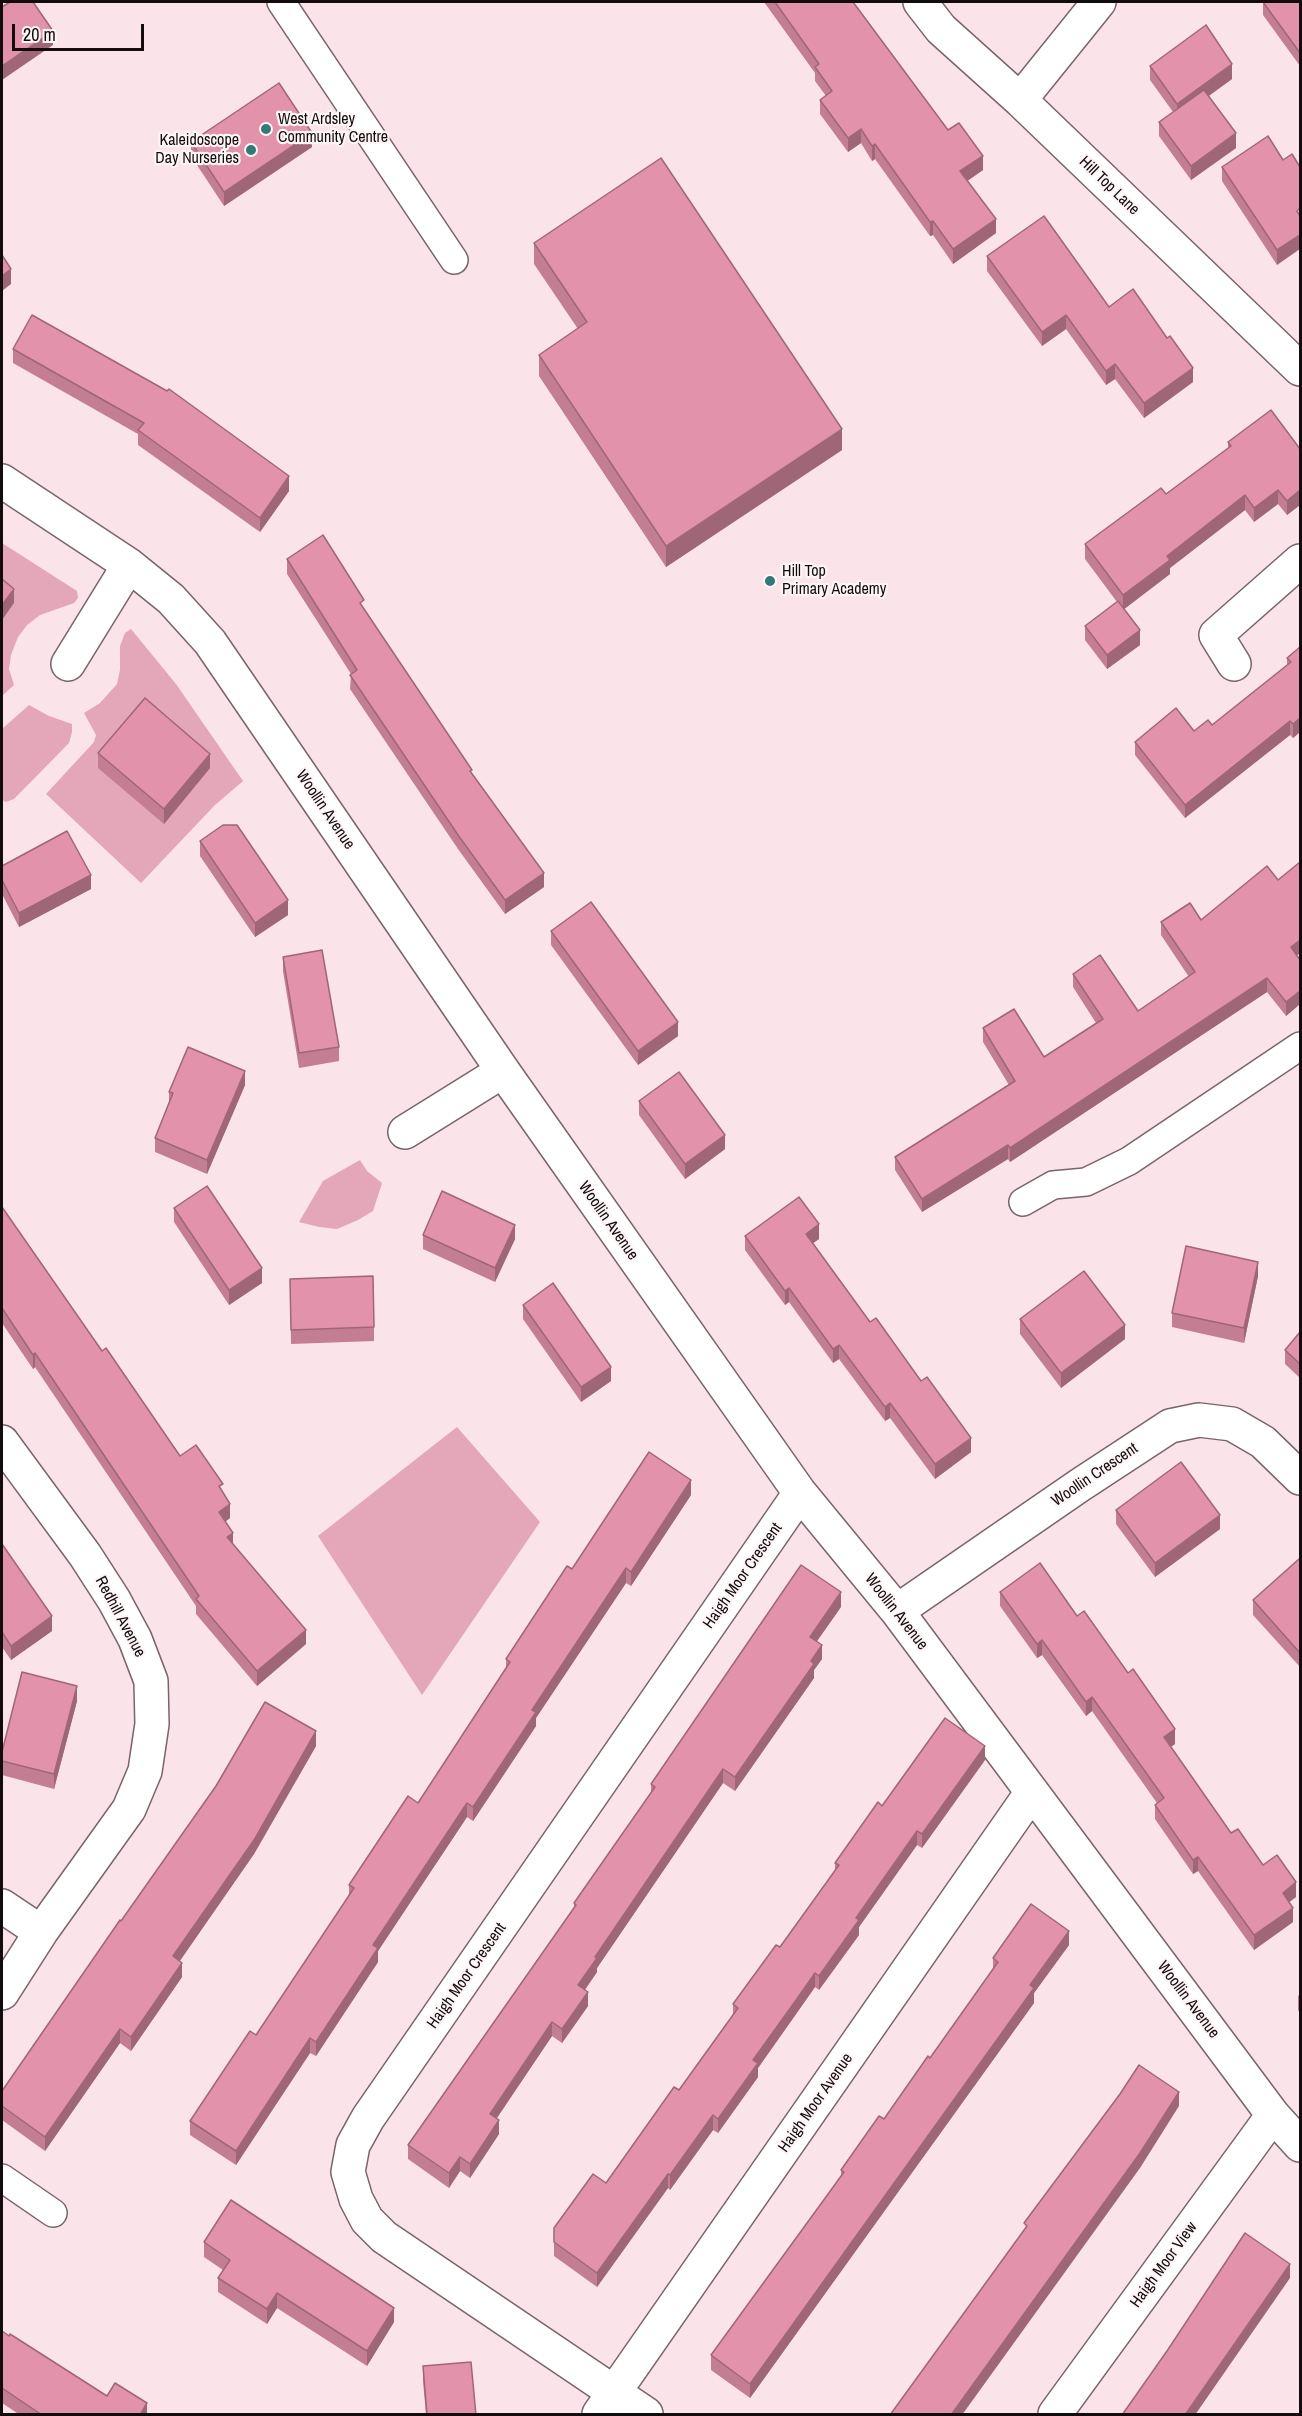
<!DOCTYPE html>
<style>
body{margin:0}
#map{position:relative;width:1302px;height:2416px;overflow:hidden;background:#fbe3ea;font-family:"Archivo Narrow",sans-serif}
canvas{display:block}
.frame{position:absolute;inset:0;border:3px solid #130c0e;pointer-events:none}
.scale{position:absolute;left:12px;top:24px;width:132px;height:27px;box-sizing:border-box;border:3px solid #130c0e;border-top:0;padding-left:8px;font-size:18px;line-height:21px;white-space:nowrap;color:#130c0e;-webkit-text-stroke:4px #fef5f7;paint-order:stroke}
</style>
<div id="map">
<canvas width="1302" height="2416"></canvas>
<div class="frame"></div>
<div class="scale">20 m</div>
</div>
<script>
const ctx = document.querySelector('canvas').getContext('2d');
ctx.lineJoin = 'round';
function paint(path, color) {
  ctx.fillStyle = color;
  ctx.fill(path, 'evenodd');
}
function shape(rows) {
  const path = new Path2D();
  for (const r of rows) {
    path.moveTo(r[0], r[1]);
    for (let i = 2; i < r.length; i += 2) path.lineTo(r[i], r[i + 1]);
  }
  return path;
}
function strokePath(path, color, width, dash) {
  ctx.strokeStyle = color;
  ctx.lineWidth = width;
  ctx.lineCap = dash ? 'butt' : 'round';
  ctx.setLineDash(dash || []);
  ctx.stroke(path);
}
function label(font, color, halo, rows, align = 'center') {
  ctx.font = font + ' "Archivo Narrow",sans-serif';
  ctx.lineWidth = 4.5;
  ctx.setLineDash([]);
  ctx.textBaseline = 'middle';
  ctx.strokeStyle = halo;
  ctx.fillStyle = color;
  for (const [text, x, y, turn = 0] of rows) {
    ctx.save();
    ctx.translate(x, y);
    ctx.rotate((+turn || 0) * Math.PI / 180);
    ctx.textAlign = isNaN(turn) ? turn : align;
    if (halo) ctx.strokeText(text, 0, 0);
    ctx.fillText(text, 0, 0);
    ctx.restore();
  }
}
paint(shape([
 [2,543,77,591,78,598,74,603,40,615,27,625,18,637,11,655,9,669,14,685,2,696],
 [131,629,176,684,243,781,215,805,141,883,46,794,94,742,96,735,84,713,100,703,117,684,120,670,120,646,125,633],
 [29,705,49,716,72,724,72,732,69,743,14,799,6,802,2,800,2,729],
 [360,1160,367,1171,382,1183,373,1211,358,1220,337,1229,319,1227,299,1222,323,1181],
 [457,1427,540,1522,422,1695,318,1536]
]), '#e4a6b9');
const lane = shape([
 [281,2,454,260],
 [1023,1202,1053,1185,1086,1182,1129,1161,1300,1046],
 [2,2178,53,2213]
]);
const street = shape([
 [920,2,941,29,1020,100,1300,369],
 [1020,100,1099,2],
 [2,481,129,565,171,599,210,642,503,1071,800,1493,897,1611,1273,2115,1300,2145],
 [68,664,129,565],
 [1234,664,1216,635,1300,561],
 [405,1132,503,1071],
 [2,1442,85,1555,114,1600,135,1639,151,1681,152,1724,145,1771,129,1809,41,1932,2,1993],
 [897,1611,1080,1485,1170,1426,1199,1420,1232,1424,1263,1442,1300,1478],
 [2,1906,41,1932],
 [599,2414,1032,1792],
 [646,2414,384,2237,367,2220,356,2199,348,2172,353,2145,368,2118,800,1493],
 [1055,2414,1273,2115]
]);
strokePath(lane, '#78646a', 30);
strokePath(street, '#78646a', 36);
strokePath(lane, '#fff', 27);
strokePath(street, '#fff', 33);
paint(shape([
 [764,2,853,2,948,130,983,170,967,181,996,233,953,264,933,235,930,236,875,159,872,161,861,143,848,152,820,114,820,100,826,96,815,81,815,73],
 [1263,2,1300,2,1300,66,1263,15],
 [1150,66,1232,79,1209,96,1236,148,1191,180,1159,136,1159,122,1173,112,1150,80],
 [191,142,312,147,224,206,191,156],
 [1283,160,1277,265,1222,181,1222,167],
 [534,243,842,450,666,567,539,376,539,355,578,329,534,264],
 [987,256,1109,307,1193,382,1144,418,1115,379,1106,385,1066,329,1042,346,987,271],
 [13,349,289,491,260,532,138,445,138,434,13,363],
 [1228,442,1300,449,1300,505,1287,515,1278,504,1254,522,1245,510,1170,568,1170,574,1124,609,1140,645,1107,669,1085,640,1085,626,1117,602,1085,559,1085,544,1166,494,1228,448],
 [287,559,364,608,472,774,544,887,505,914,458,849,350,689,351,674,287,574],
 [1300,647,1300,732,1293,738,1290,735,1185,818,1135,755,1135,742,1194,731,1212,725,1287,665,1287,658],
 [98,753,210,768,164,824,98,768],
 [200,841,288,915,255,937,200,856],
 [2,866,91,889,19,927,2,894],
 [1201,920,1297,956,1300,960,1300,1004,1286,1016,1267,992,1010,1162,1008,1159,922,1212,895,1170,895,1157,1009,1085,983,1042,983,1028,1044,1057,1096,1023,1073,987,1073,974,1138,1011,1189,977,1161,935,1161,922],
 [551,931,678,1036,638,1065,551,945],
 [283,957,339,1047,339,1061,299,1068,283,971],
 [245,1085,207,1174,155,1152,155,1138,169,1102,169,1092],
 [639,1101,725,1149,685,1179,639,1115],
 [2,1207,102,1351,180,1456,223,1492,230,1518,225,1522,233,1544,306,1644,257,1686,196,1614,196,1606,35,1367,33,1369,2,1323],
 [174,1208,262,1283,229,1305,174,1222],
 [423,1235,515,1239,495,1282,423,1249],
 [745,1236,819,1239,813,1243,870,1322,971,1452,935,1479,890,1418,885,1421,839,1359,833,1363,789,1302,785,1305,745,1250],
 [1258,1276,1244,1343,1172,1327,1172,1313],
 [290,1279,374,1327,374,1341,291,1344],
 [523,1305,611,1381,581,1402,523,1319],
 [1020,1319,1125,1339,1061,1388,1020,1334],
 [1300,1332,1300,1378,1285,1364,1285,1350],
 [691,1495,631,1586,626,1583,536,1718,536,1726,473,1821,467,1817,378,1951,378,1962,316,2056,310,2053,236,2165,190,2135,190,2121,256,2035,349,1895,349,1885,418,1803,506,1669,506,1659,572,1569],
 [1116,1510,1220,1529,1155,1577,1116,1524],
 [2,1544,52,1631,11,1660,2,1647],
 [1300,1561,1300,1667,1253,1615,1253,1600],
 [1000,1592,1077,1616,1175,1744,1170,1747,1231,1833,1296,1897,1289,1902,1293,1922,1254,1950,1198,1871,1193,1874,1155,1819,1155,1805,1157,1803,1092,1711,1086,1716,1042,1655,1037,1658,1000,1606],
 [841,1607,817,1641,822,1659,814,1670,814,1678,735,1791,723,1783,597,1968,597,1972,585,1990,588,2006,574,2026,562,2043,552,2036,497,2118,499,2134,470,2178,460,2171,449,2188,408,2159,408,2145,574,1908,574,1903,651,1793,651,1784],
 [77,1701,54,1789,2,1775,2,1752],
 [316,1746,254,1854,179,1961,182,1977,131,2051,120,2043,45,2151,2,2120,2,2091,121,1921],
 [985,1760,922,1848,917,1845,859,1927,859,1935,819,1990,815,1987,794,2017,758,2068,758,2077,718,2133,713,2130,670,2190,668,2188,597,2287,554,2256,554,2228,606,2183,679,2090,733,2015,733,2004,780,1947,835,1871,835,1863,882,1806],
 [1069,1945,1034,1993,1034,2003,750,2398,711,2370,711,2355,841,2177,841,2170,884,2119,930,2058,993,1969,993,1958],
 [1300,1994,1300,2014,1298,2010,1298,1996],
 [204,2242,394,2322,367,2366,277,2308,267,2324,218,2292,218,2278,223,2270,204,2257],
 [2,2331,107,2396,147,2415,20,2415,2,2403],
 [423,2366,476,2415,426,2415,423,2381]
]), '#c37e94');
paint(shape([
 [53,31,53,45,2,80,2,66],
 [1232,64,1232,79,1177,118,1177,104],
 [861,129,861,143,848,152,848,138],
 [312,133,312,147,224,206,224,192],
 [1236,133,1236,148,1191,180,1191,166],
 [875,144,875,159,872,161,872,146],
 [983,156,983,170,960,186,960,171],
 [996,219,996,233,953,264,953,249],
 [933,221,933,235,930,236,930,222],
 [1300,235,1300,249,1277,265,1277,250],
 [11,269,11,284,2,291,2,276],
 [1066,315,1066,329,1042,346,1042,332],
 [1115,364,1115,379,1106,385,1106,371],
 [1193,368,1193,382,1144,418,1144,403],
 [842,429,842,450,666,567,666,546],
 [289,476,289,491,260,532,260,518],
 [1278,490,1278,504,1254,522,1254,508],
 [1300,490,1300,505,1287,515,1287,501],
 [1245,495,1245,510,1170,568,1170,574,1123,610,1123,595,1167,556],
 [14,589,14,603,2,620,2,605],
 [1140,630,1140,645,1107,669,1107,655],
 [1300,718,1300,732,1293,738,1293,724],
 [1290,721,1290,735,1185,818,1185,805],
 [210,754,210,768,164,824,164,809],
 [544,873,544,887,505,914,505,900],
 [91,875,91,889,19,927,19,913],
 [288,900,288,915,255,937,255,923],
 [1300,940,1300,953,1291,961,1291,947],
 [1267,978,1267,992,1010,1162,1010,1148],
 [1300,991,1300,1004,1286,1016,1286,1002],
 [678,1022,678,1036,638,1065,638,1051],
 [245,1071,245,1085,207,1174,207,1160],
 [725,1135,725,1149,685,1179,685,1164],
 [1008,1145,1008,1159,922,1212,922,1199],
 [819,1224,819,1239,806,1248,806,1234],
 [515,1225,515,1239,495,1282,495,1268],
 [1258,1262,1258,1276,1244,1343,1244,1328],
 [262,1268,262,1283,229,1305,229,1290],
 [789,1288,789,1302,785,1305,785,1291],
 [1125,1325,1125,1339,1061,1388,1061,1373],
 [839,1345,839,1359,833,1363,833,1349],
 [35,1353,35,1367,33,1369,33,1355],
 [611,1367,611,1381,581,1402,581,1387],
 [890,1403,890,1418,885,1421,885,1407],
 [971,1438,971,1452,935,1479,935,1464],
 [691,1480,691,1495,631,1586,631,1572],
 [230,1504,230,1518,219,1526,219,1512],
 [1220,1515,1220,1529,1155,1577,1155,1563],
 [233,1533,233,1547,227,1537],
 [626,1568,626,1583,536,1718,536,1726,473,1821,473,1807,532,1710],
 [841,1592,841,1607,810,1651,810,1637],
 [52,1616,52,1631,11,1660,11,1646],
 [306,1630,306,1644,257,1686,257,1671],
 [1042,1640,1042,1655,1037,1658,1037,1644],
 [822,1645,822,1659,814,1670,814,1678,735,1791,735,1777],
 [77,1686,77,1701,54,1789,54,1774],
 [1092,1697,1092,1711,1086,1716,1086,1702],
 [1175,1729,1175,1744,1164,1752,1164,1737],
 [316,1731,316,1746,254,1854,173,1971,173,1956],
 [985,1746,985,1760,922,1848,922,1834],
 [723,1769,723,1783,597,1968,597,1972,578,1999,578,1985,595,1957],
 [467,1803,467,1817,378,1951,378,1962,316,2056,316,2042,373,1945],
 [917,1831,917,1845,859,1927,859,1935,819,1990,819,1976,856,1918],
 [1198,1857,1198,1871,1193,1874,1193,1860],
 [1296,1882,1296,1897,1283,1907,1283,1893],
 [1293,1908,1293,1922,1254,1950,1254,1935],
 [1069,1931,1069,1945,1034,1993,1034,2003,750,2398,750,2384],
 [182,1963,182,1977,131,2051,131,2037],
 [815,1973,815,1987,758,2068,758,2077,718,2133,718,2119,753,2060],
 [588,1992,588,2006,562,2043,562,2029],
 [552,2022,552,2036,490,2128,490,2114],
 [120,2029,120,2043,45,2151,45,2137],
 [310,2038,310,2053,236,2165,236,2151],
 [1179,2092,1179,2106,1140,2168,962,2415,951,2415],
 [713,2115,713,2130,670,2190,670,2175],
 [499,2120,499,2134,470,2178,470,2164],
 [460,2157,460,2171,449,2188,449,2173],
 [668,2174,668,2188,597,2287,597,2273],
 [1290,2264,1290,2278,1195,2415,1185,2415],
 [277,2293,277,2308,267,2324,267,2309],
 [394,2308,394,2322,367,2366,367,2351],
 [147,2403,147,2415,140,2415]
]), '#9f6678');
const building = shape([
 [10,2,33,2,53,31,2,66,2,7,10,2],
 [775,2,853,2,948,130,959,123,983,156,960,171,996,219,953,249,933,221,930,222,875,144,872,146,861,129,848,138,820,100,832,91,815,67,819,64,775,2],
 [1263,2,1300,2,1300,53,1263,2],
 [1206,25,1232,64,1177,104,1150,66,1206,25],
 [279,83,312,133,224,192,191,142,279,83],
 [1204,90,1236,133,1191,166,1159,122,1204,90],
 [1268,136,1283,160,1292,154,1300,167,1300,208,1297,211,1300,216,1300,235,1277,250,1222,167,1268,136],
 [661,158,842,429,666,546,539,355,587,322,534,243,661,158],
 [1044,216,1109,307,1133,289,1167,338,1170,336,1193,368,1144,403,1115,364,1106,371,1066,315,1042,332,987,256,1044,216],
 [2,255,11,269,2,276,2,255],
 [32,315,167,391,169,389,289,476,260,518,138,430,144,423,13,349,32,315],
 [1271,410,1300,449,1300,490,1287,501,1278,490,1254,508,1245,495,1167,556,1170,560,1123,595,1085,544,1161,488,1166,494,1231,446,1228,442,1271,410],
 [323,535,364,600,360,603,472,770,470,771,544,873,505,900,458,835,350,675,357,670,287,559,323,535],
 [2,579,14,589,2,605,2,579],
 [1118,601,1140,630,1107,655,1085,626,1118,601],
 [1300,647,1300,718,1293,724,1290,721,1185,805,1135,742,1176,708,1194,731,1208,720,1212,725,1291,662,1287,658,1300,647],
 [145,698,210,754,164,809,98,753,145,698],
 [223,825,237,825,288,900,255,923,200,841,223,825],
 [67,831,91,875,19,913,2,880,2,866,67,831],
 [1300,862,1300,940,1291,947,1300,960,1300,991,1286,1002,1267,978,1010,1148,1008,1145,922,1199,895,1157,1015,1081,983,1028,1014,1009,1044,1057,1103,1019,1073,974,1100,955,1138,1011,1195,972,1161,922,1190,903,1201,920,1267,866,1278,880,1300,862],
 [591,902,678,1022,638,1051,551,931,591,902],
 [322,950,339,1047,299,1053,283,957,322,950],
 [188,1047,245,1071,207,1160,155,1138,173,1093,169,1092,188,1047],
 [679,1072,725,1135,685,1164,639,1101,679,1072],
 [207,1186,262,1268,229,1290,174,1208,207,1186],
 [442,1191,515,1225,495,1268,423,1235,442,1191],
 [799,1197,819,1224,806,1234,870,1322,876,1318,921,1381,927,1377,971,1438,935,1464,890,1403,885,1407,839,1345,833,1349,789,1288,785,1291,745,1236,799,1197],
 [2,1207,102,1351,106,1348,180,1456,196,1445,223,1484,219,1486,230,1504,219,1512,233,1533,227,1537,306,1630,257,1671,196,1599,199,1596,35,1353,33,1355,2,1308,2,1207],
 [1186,1246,1258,1262,1244,1328,1172,1313,1186,1246],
 [1084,1271,1125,1325,1061,1373,1020,1319,1084,1271],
 [373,1276,374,1327,291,1330,290,1279,373,1276],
 [553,1283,611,1367,581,1387,523,1305,553,1283],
 [1300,1332,1300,1364,1285,1350,1300,1332],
 [649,1452,691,1480,631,1572,626,1568,532,1710,536,1712,473,1807,467,1803,373,1945,378,1948,316,2042,310,2038,236,2151,190,2121,250,2031,256,2035,354,1888,349,1885,408,1796,418,1803,510,1662,506,1659,567,1566,572,1569,649,1452],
 [1181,1462,1220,1515,1155,1563,1116,1510,1181,1462],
 [2,1544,52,1616,11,1646,2,1632,2,1544],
 [1299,1559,1300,1561,1300,1653,1253,1600,1299,1559],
 [1040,1563,1077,1616,1084,1611,1128,1673,1133,1669,1175,1729,1164,1737,1231,1833,1238,1829,1263,1865,1277,1855,1296,1882,1283,1893,1293,1908,1254,1935,1198,1857,1193,1860,1155,1805,1164,1798,1092,1697,1086,1702,1042,1640,1037,1644,1000,1592,1040,1563],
 [801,1565,841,1592,810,1637,822,1645,811,1661,814,1664,735,1777,723,1769,595,1957,597,1958,578,1985,588,1992,574,2012,562,2029,552,2022,490,2114,499,2120,470,2164,460,2157,449,2173,408,2145,576,1905,574,1903,655,1787,651,1784,801,1565],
 [22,1672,77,1686,54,1774,2,1761,2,1752,22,1672],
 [265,1702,316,1731,254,1840,173,1956,182,1963,131,2037,120,2029,45,2137,2,2106,2,2091,120,1920,121,1921,216,1786,265,1702],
 [945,1718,985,1746,922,1834,917,1831,856,1918,859,1920,819,1976,815,1973,794,2003,753,2060,758,2063,718,2119,713,2115,670,2175,668,2174,597,2273,554,2242,554,2228,593,2174,606,2183,674,2087,679,2090,738,2008,733,2004,776,1945,780,1947,839,1865,835,1863,878,1802,882,1806,945,1718],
 [1031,1904,1069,1931,1030,1985,1034,1988,750,2384,711,2355,831,2190,844,2172,841,2170,879,2116,884,2119,928,2056,930,2058,998,1962,993,1958,1031,1904],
 [1139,2065,1179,2092,1140,2153,951,2415,890,2415,1027,2226,1024,2223,1120,2094,1139,2065],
 [231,2200,394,2308,367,2351,277,2293,267,2309,218,2278,230,2260,204,2242,231,2200],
 [1245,2233,1290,2264,1185,2415,1122,2415,1167,2351,1245,2233],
 [2,2331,9,2336,10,2334,107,2396,115,2383,147,2403,140,2415,42,2415,2,2388,2,2331],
 [471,2362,476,2415,427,2415,423,2366,471,2362]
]);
paint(building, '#e392ac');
strokePath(building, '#9f6678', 1.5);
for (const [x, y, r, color] of [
 [266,129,6,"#317a75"],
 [251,150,6,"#317a75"],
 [770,581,6,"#317a75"]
]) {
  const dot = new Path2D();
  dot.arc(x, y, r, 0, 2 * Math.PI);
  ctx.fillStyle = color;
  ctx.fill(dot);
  strokePath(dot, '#fef5f7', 2);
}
label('16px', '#130c0e', '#fef5f7', [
 ["West Ardsley",278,120],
 ["Community Centre",278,138],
 ["Kaleidoscope",239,141,"right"],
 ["Day Nurseries",239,159,"right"],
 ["Hill Top",782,572],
 ["Primary Academy",782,590]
], 'left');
label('16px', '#130c0e', '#fef5f7', [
 ["Hill Top Lane",1109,186,44],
 ["Woollin Avenue",325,810,56],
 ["Woollin Avenue",608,1221,55],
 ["Woollin Crescent",1095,1475,-34],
 ["Haigh Moor Crescent",743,1576,-55],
 ["Woollin Avenue",896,1612,52],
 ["Redhill Avenue",120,1617,62],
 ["Haigh Moor Crescent",467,1976,-55],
 ["Woollin Avenue",1188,2000,53],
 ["Haigh Moor Avenue",816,2103,-55],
 ["Haigh Moor View",1164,2265,-54]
]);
</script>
